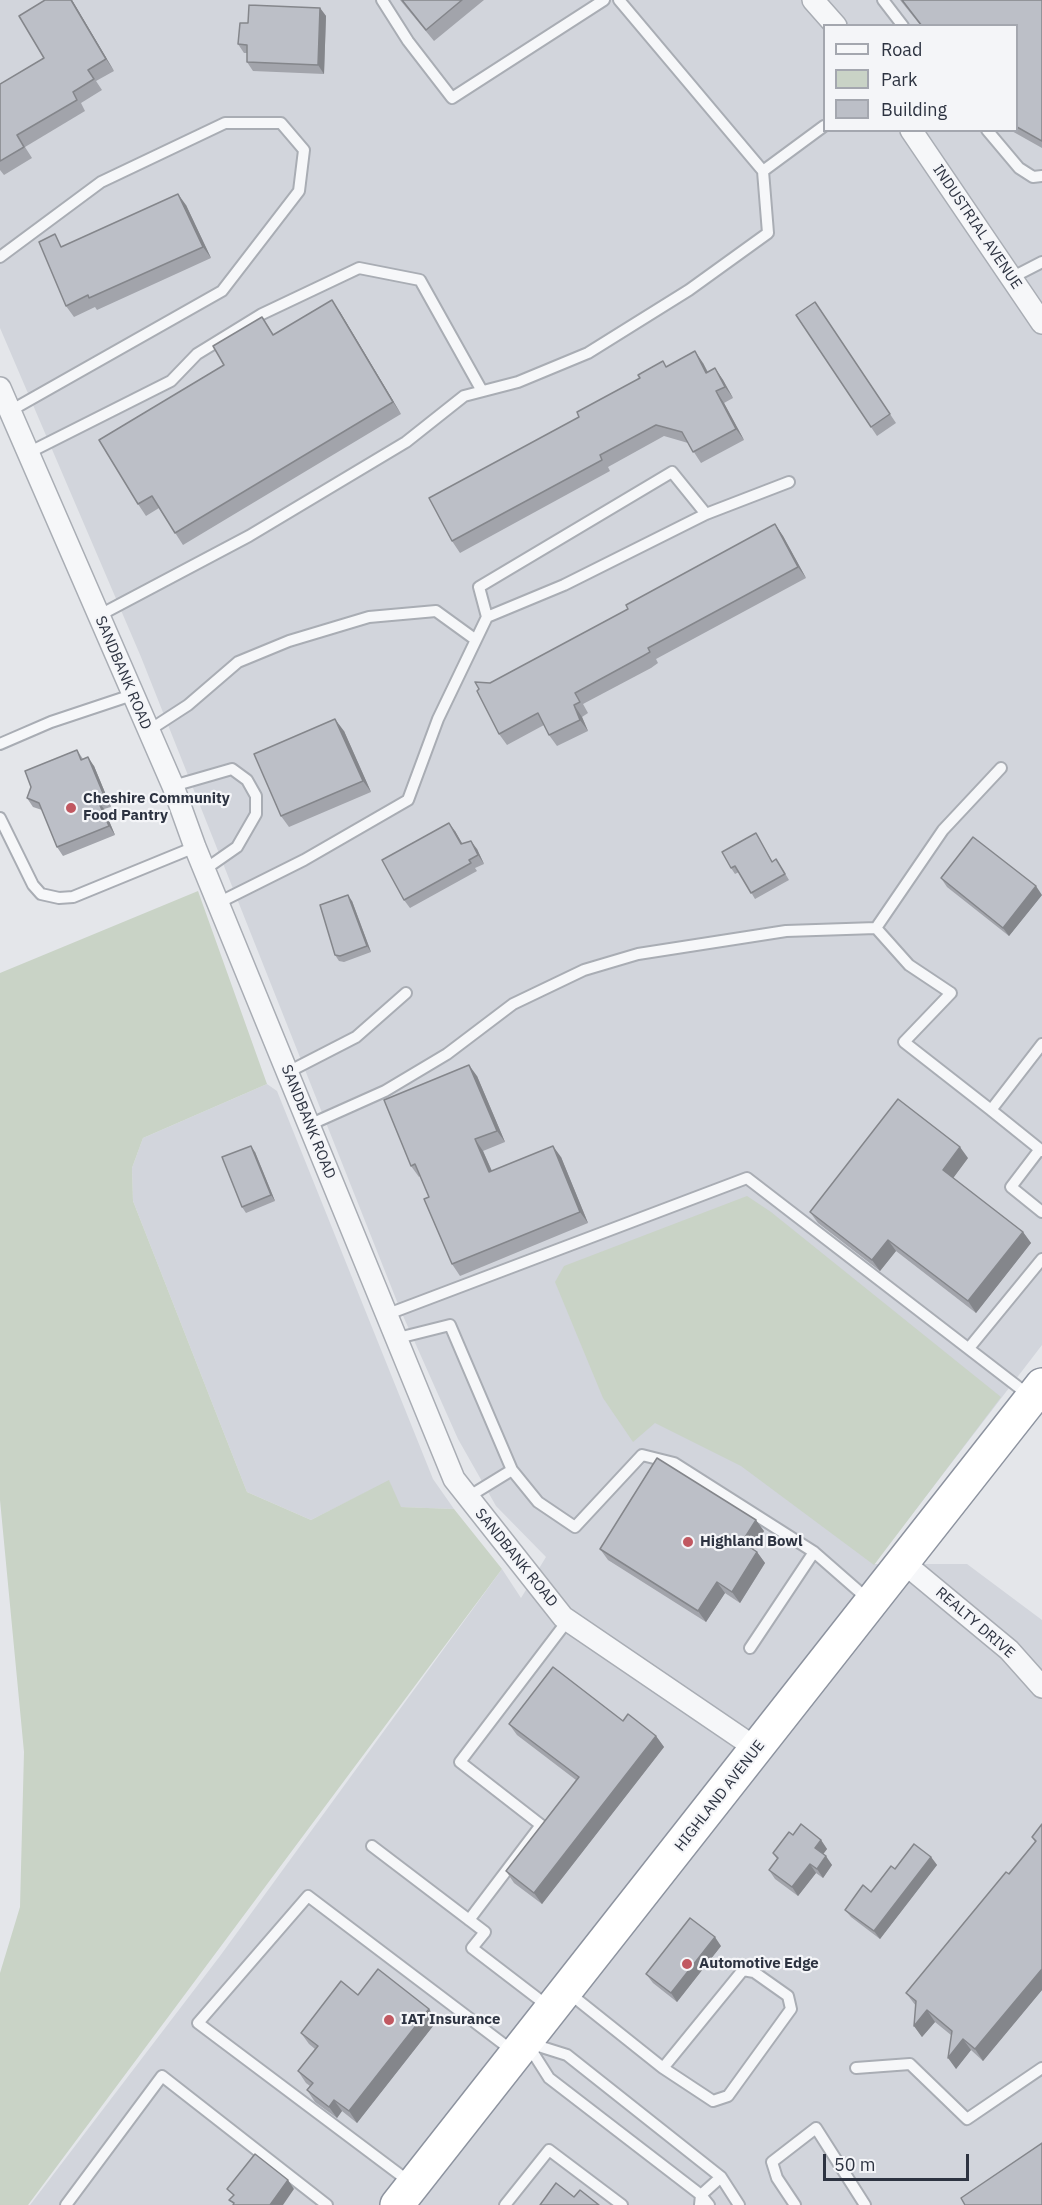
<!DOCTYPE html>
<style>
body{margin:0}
#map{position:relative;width:1042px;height:2205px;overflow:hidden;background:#e4e6ea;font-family:"IBM Plex Sans",sans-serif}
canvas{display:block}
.legend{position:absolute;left:823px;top:24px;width:195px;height:108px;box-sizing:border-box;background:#f4f5f8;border:2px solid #a4a7af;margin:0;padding:8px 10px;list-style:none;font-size:18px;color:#2d3341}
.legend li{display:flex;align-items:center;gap:12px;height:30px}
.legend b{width:30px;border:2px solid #a4a7af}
.scale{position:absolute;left:823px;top:2154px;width:146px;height:27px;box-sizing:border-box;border:3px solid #2d3341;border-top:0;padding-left:8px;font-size:18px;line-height:21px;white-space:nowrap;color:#2d3341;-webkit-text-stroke:4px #f4f5f8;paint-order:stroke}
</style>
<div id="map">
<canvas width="1042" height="2205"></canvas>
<ul class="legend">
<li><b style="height:8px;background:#f6f7f9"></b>Road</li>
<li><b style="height:16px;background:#c9d3c6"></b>Park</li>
<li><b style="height:16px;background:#bcbfc7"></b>Building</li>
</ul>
<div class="scale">50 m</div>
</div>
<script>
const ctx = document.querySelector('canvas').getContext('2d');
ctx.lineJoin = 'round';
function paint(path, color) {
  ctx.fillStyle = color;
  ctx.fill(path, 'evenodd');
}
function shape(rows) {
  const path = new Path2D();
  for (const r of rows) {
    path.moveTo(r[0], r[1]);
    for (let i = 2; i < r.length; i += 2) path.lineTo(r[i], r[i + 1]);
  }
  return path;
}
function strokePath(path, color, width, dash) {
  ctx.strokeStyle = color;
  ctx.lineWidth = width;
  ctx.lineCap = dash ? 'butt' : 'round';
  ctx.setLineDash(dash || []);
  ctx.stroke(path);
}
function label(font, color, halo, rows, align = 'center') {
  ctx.font = font + ' "IBM Plex Sans",sans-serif';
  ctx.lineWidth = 4.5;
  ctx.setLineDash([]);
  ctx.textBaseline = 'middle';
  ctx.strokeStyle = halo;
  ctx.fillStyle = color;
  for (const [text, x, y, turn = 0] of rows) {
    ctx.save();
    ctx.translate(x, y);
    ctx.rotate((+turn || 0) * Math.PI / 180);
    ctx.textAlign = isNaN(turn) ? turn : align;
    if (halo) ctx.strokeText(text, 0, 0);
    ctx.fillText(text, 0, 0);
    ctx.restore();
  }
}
paint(shape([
 [0,0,1042,0,1042,1345,874,1564,967,1564,1042,1620,1042,2205,30,2205,220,1956,502,1569,521,1598,546,1557,496,1506,458,1439,400,1309,141,657,0,328],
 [824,26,1016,26,1016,130,824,130],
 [267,1084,277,1091,433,1479,454,1509,400,1507,389,1481,311,1520,247,1492,133,1201,132,1168,143,1138]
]), '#d2d5dc');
paint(shape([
 [198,891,267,1084,143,1138,132,1168,133,1201,247,1492,311,1520,389,1480,401,1507,454,1509,502,1569,28,2205,0,2205,0,1973,20,1907,24,1752,0,1500,0,973],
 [747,1196,771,1212,1001,1397,874,1565,741,1466,655,1423,633,1442,603,1398,555,1282,564,1266]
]), '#c9d3c6');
const lane = shape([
 [382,0,408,41,452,98,604,0],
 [883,0,903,26],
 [987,130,1019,168,1033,177,1042,176],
 [763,171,824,126],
 [0,257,101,182,225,123,281,123,304,150,299,191,222,291,10,411],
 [1011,278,1042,262],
 [28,453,171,381,197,354,262,314,359,268,420,280,482,391],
 [98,616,249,536,406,442,464,396,518,382,588,353,689,290,768,233,763,171,619,0],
 [487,617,479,587,672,472,706,514],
 [148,731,188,705,238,662,289,641,369,617,436,611,476,640],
 [0,744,51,722,132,695],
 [173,786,232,769,247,780,256,796,256,814,237,847,204,870],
 [0,818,33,885,41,894,59,898,73,897,195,847],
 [218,903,304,860,408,800,438,719,487,617,564,585,706,514,789,482],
 [1042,1044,991,1110,1042,1151],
 [288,1072,356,1037,406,993],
 [991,1110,904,1042,951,993,909,965,876,928,943,830,1001,768],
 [309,1125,385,1091,447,1054,513,1004,584,970,638,954,786,931,876,928],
 [1040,1149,1011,1187,1042,1212],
 [388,1314,747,1178,1030,1396],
 [398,1338,450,1325,512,1470,538,1502,575,1527,642,1455,674,1463,814,1552,870,1601],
 [969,1348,1042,1259],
 [468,1497,512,1470],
 [750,1648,814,1552],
 [372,1846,485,1932,472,1948,549,2007],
 [469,1920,541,1825,460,1762,568,1620],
 [569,1993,663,2068,743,1970,754,1972,788,1996,791,2009,728,2096,713,2101,663,2068],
 [529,2043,567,2055,721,2177,739,2205],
 [528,2045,549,2078,701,2195,709,2205],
 [856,2068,910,2064,967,2119,1042,2068],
 [411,2183,198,2023,308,1896,514,2052],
 [66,2205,162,2076,327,2205],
 [505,2205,549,2150,622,2205],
 [700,2205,701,2195,721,2177],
 [795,2205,777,2178,772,2162,816,2128,865,2205]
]);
const street = shape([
 [813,0,836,26],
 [911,130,1042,323],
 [0,388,173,786,195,847,454,1479,563,1617,757,1749],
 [904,1563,1009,1650,1042,1687]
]);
const highway = shape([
 [397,2205,1042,1385]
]);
strokePath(lane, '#a9adb4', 14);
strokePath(street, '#a9adb4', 24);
strokePath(highway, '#8d939f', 36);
strokePath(lane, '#f6f7f9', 10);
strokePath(street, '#f6f7f9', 21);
strokePath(highway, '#fff', 33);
paint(shape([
 [72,0,114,71,96,81,102,90,81,103,85,111,25,147,32,158,4,175,0,170,0,84,44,58],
 [400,0,484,0,434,41],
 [900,0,1042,0,1042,148,1010,130,1017,130,1017,26,921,26],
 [320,8,326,16,324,74,253,71,247,62,247,53,244,53,238,44,248,23],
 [186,205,211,258,97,310,95,307,74,317,66,306,63,246],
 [815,302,896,423,877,436,796,315],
 [340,312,401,414,183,545,159,508,146,516,138,504,224,365,262,317,274,335],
 [703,363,708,372,715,368,723,380,733,398,724,403,744,440,701,463,688,443,664,436,608,467,610,471,460,553,452,541,579,417,667,366],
 [775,524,783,536,806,578,656,659,658,663,651,668,583,704,588,713,582,717,588,731,557,746,549,735,544,725,507,745,499,734,490,683,628,609],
 [344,731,371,792,289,827,281,816],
 [77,750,83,759,94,766,111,807,104,809,115,835,63,856,57,847,42,810,33,807,27,798],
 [455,831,462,843,477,849,484,864,475,868,477,871,410,908,404,900],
 [756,833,772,861,780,865,789,880,755,899,739,872,735,874,731,868],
 [941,878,1042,895,1009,936,947,887],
 [352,901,371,952,344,962,339,961,335,955],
 [477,1076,505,1142,483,1151,492,1171,561,1157,588,1223,460,1276,452,1264,429,1197,420,1176,419,1177,411,1166],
 [255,1152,275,1201,246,1213,242,1207],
 [968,1158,953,1178,1023,1232,1031,1243,976,1313,896,1251,880,1271,818,1223,810,1212],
 [764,1531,753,1549,757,1552,765,1563,740,1603,725,1593,706,1622,608,1560,600,1549],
 [623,1721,656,1736,664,1747,542,1904,514,1883,506,1871,576,1780,517,1735,509,1724],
 [1042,1824,1042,1990,983,2061,971,2050,956,2069,951,2035,935,2022,922,2037,914,2026,916,2006,906,1993,1035,1842,1032,1837],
 [793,1835,821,1840,827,1849,823,1854,832,1865,823,1878,816,1873,798,1896,775,1879,769,1870,777,1859,773,1853],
 [931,1857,937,1865,880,1939,851,1917,845,1910,871,1892,895,1869],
 [721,1946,677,2002,653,1983,646,1974],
 [358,1995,429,2009,437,2021,357,2123,342,2111,337,2118,315,2102,307,2090,310,2086,306,2083,298,2071,315,2049,309,2044,301,2033]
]), '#a2a4ab');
paint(shape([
 [71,0,72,0,114,71,106,59],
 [320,8,326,16,324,74,318,65],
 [178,194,186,205,211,258,203,247],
 [332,300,340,312,401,414,393,402],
 [695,351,703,363,714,385,706,373],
 [715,368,723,380,733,398,725,387],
 [716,391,724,403,744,440,736,429],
 [775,524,783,536,806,578,798,567],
 [574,705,582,717,588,731,580,720],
 [335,719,344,731,371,792,363,781],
 [88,757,94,766,111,807,105,798],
 [98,801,104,809,115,835,109,826],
 [449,823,455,831,467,852,461,844],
 [471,841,477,849,484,864,478,855],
 [1036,886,1042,895,1009,936,1003,928],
 [348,895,352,901,371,952,367,946],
 [469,1065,477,1076,505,1142,497,1131],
 [475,1139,483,1151,497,1183,489,1172],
 [251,1146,255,1152,275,1201,271,1195],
 [553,1146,561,1157,588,1223,580,1212],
 [960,1147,968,1158,951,1181,943,1170],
 [1023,1232,1031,1243,976,1313,968,1301],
 [888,1240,896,1251,880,1271,872,1260],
 [756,1520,764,1531,750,1554,742,1542],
 [757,1552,765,1563,740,1603,732,1592],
 [717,1582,725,1593,706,1622,698,1611],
 [656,1736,664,1747,542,1904,534,1893],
 [821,1840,827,1849,821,1857,815,1848],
 [826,1856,832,1865,823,1878,817,1869],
 [931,1857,937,1865,880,1939,874,1931],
 [810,1864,816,1873,798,1896,792,1887],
 [715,1937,721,1946,677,2002,671,1993],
 [1042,1969,1042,1990,983,2061,975,2049],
 [429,2009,437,2021,357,2123,349,2111],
 [927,2010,935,2022,922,2037,914,2026],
 [963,2039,971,2050,956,2069,948,2058],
 [334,2100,342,2111,337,2118,329,2107],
 [288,2180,294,2189,283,2205,270,2205]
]), '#84868b');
const building = shape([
 [45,0,71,0,106,59,88,70,94,79,73,92,77,100,17,135,24,147,0,161,0,84,44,58,19,16,45,0],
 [402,0,462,0,426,30,402,0],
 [902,0,1042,0,1042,141,1017,127,1017,26,922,26,902,0],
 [249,5,320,8,318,65,247,62,247,45,238,44,240,23,248,23,249,5],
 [178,194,203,247,89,298,88,295,66,306,39,242,55,234,61,247,178,194],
 [332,300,393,402,175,533,152,496,138,504,99,440,224,365,213,346,262,317,273,335,332,300],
 [815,302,890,414,871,427,796,315,815,302],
 [695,351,706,373,715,368,725,387,716,391,736,429,693,452,682,432,656,425,600,455,602,460,452,541,429,498,579,417,577,412,640,378,638,375,663,361,666,367,695,351],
 [775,524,798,567,648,648,650,652,643,656,575,693,580,702,574,705,580,720,549,735,538,713,499,734,477,691,479,689,475,682,490,683,628,609,626,605,775,524],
 [335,719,363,781,281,816,254,754,335,719],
 [77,750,81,760,88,757,105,798,98,801,109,826,57,847,39,803,27,798,31,787,25,771,77,750],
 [449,823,461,844,471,841,478,855,469,860,471,863,404,900,382,860,449,823],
 [756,833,772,862,776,859,785,874,751,893,735,866,731,868,722,852,756,833],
 [973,837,1036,886,1003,928,941,878,973,837],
 [348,895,367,946,340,956,335,955,320,905,348,895],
 [469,1065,497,1131,475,1139,489,1172,553,1146,580,1212,452,1264,424,1199,429,1197,415,1164,411,1166,384,1100,469,1065],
 [898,1099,960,1147,943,1170,1023,1232,968,1301,888,1240,872,1260,810,1212,898,1099],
 [251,1146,271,1195,242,1207,222,1157,251,1146],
 [657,1458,756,1520,742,1542,757,1552,732,1592,717,1582,698,1611,600,1549,657,1458],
 [553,1667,623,1721,628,1714,656,1736,534,1893,506,1871,579,1777,509,1724,553,1667],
 [801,1824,821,1840,815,1848,826,1856,817,1869,810,1864,792,1887,769,1870,778,1858,773,1853,789,1832,793,1835,801,1824],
 [1042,1824,1042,1969,975,2049,963,2039,948,2058,952,2031,927,2010,914,2026,916,2001,906,1993,1006,1872,1009,1874,1036,1841,1032,1837,1042,1824],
 [914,1844,931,1857,874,1931,845,1910,863,1885,871,1892,891,1866,895,1869,914,1844],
 [690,1918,715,1937,671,1993,646,1974,690,1918],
 [378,1969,429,2009,349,2111,334,2100,329,2107,307,2090,313,2083,298,2071,318,2046,301,2033,341,1981,358,1995,378,1969],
 [1042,2143,1042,2205,965,2205,961,2198,1042,2143],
 [255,2154,288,2180,270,2205,233,2205,234,2203,229,2200,234,2195,227,2189,255,2154],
 [556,2183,574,2197,580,2190,599,2205,540,2205,556,2183]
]);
paint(building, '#bcbfc7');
strokePath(building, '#84868b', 1.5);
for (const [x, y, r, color] of [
 [71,808,6,"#c15861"],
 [688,1542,6,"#c15861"],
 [687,1964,6,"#c15861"],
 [389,2020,6,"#c15861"]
]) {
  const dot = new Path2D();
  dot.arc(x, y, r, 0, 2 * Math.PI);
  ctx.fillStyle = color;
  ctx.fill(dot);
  strokePath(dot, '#f4f5f8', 2);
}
label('15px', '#2d3341', '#f4f5f8', [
 ["INDUSTRIAL AVENUE",977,227,56],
 ["SANDBANK ROAD",123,673,67],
 ["SANDBANK ROAD",308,1122,68],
 ["SANDBANK ROAD",516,1558,51],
 ["REALTY DRIVE",975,1623,41],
 ["HIGHLAND AVENUE",720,1796,-52]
]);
label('bold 15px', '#2d3341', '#f4f5f8', [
 ["Cheshire Community",83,799],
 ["Food Pantry",83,816],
 ["Highland Bowl",700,1542],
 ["Automotive Edge",699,1964],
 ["IAT Insurance",401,2020]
], 'left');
</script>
